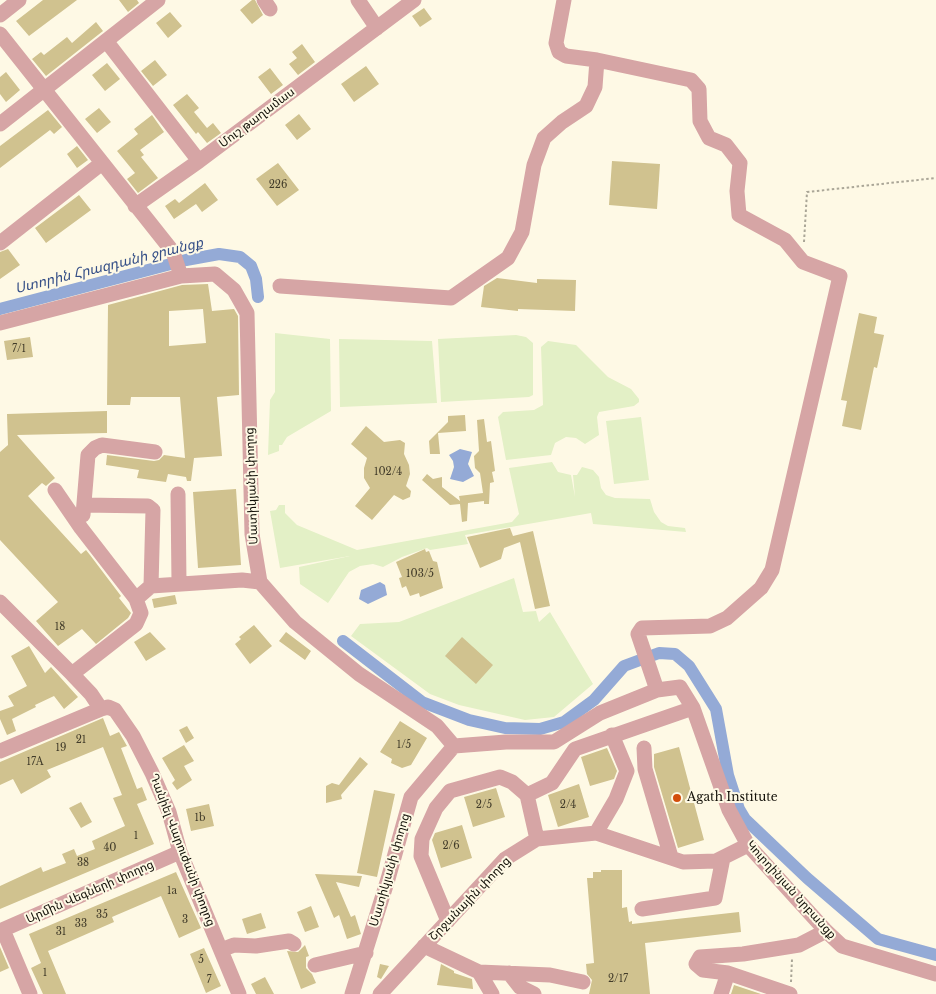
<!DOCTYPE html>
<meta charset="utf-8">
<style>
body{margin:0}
canvas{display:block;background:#fef9e5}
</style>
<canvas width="936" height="994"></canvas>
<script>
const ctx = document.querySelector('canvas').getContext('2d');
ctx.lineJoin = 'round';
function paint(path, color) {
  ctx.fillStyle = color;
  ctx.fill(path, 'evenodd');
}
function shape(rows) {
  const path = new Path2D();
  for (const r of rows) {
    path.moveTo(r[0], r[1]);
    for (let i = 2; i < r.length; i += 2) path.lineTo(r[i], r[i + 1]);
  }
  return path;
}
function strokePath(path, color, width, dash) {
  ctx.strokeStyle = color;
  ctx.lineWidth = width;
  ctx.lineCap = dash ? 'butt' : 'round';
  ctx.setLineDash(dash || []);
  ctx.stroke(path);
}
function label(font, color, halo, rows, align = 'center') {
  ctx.font = font + ' "Libre Baskerville","Noto Sans Armenian",serif';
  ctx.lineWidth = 4;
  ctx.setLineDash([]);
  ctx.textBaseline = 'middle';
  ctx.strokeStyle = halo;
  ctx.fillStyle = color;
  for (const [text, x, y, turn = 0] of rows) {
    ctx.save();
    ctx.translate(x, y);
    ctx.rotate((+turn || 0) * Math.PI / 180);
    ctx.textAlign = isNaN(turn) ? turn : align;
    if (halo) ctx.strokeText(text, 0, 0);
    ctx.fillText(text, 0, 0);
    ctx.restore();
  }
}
paint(shape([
 [275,333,330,339,331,411,287,437,282,445,279,445,279,451,268,455,270,400,275,392],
 [516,335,526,337,533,343,533,395,529,397,441,402,438,339],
 [339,339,432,341,437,403,340,407],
 [548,341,576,345,608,377,631,389,639,399,639,402,634,406,599,412,597,417,599,435,585,444,576,438,566,437,555,443,551,455,506,460,498,417,503,412,534,410,543,405,541,347],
 [641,417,649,480,614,484,606,421],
 [552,462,558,472,571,475,575,497,573,475,577,475,582,467,593,470,599,477,601,488,606,495,615,498,650,499,654,512,661,522,668,526,685,528,686,532,593,524,591,513,465,535,468,544,430,550,427,548,402,557,383,567,373,564,360,566,349,572,328,603,300,584,299,567,350,556,280,568,270,511,276,510,279,505,285,505,285,513,297,525,357,550,512,522,519,514,509,468],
 [514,578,523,612,536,611,539,622,550,612,593,684,554,717,525,720,459,705,430,694,351,636,360,624,399,622]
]), '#e3f0c6');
paint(shape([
 [460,449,472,452,468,464,474,476,463,482,450,479,454,467,453,461,449,455],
 [380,582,385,585,387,595,368,604,359,599,361,590]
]), '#94aad6');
strokePath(shape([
 [0,309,186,260,219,254,240,257,251,266,256,279,258,297],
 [343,641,422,702,469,720,505,728,540,729,564,722,594,700,624,666,659,653,675,654,689,666,716,709,728,775,739,809,745,819,807,878,878,939,936,955]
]), '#94aad6', 12);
paint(shape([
 [43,0,77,0,29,36,16,21],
 [119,0,137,0,139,3,128,12],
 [252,0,255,0,263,15,252,24,240,10],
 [424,8,432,19,420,27,412,16],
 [170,12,182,26,168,38,156,23],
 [96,22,103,31,46,76,32,59,41,52,44,55,67,37,72,43],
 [302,44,315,62,298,75,289,64,297,58,292,52],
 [155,60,167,75,153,86,141,71],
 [107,63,120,79,105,91,92,75],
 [366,66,379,84,354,102,341,84],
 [270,68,283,85,271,94,258,77],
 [6,72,20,90,6,102,0,94,0,77],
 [187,94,199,108,194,112,207,128,213,123,221,133,207,143,198,132,196,134,173,105],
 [99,108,111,122,97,133,85,119],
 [48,110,62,127,54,134,50,130,0,168,0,146],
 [299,114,311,129,297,140,285,125],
 [152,115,164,132,140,150,144,155,141,157,158,178,138,193,127,179,135,173,117,151,138,134,134,129],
 [77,146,88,160,77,168,67,154],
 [612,161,660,164,657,209,609,205],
 [278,163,299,190,277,206,256,179],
 [205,183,218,200,202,212,196,204,174,219,165,206,175,199,179,203],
 [79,195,91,210,46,243,35,228],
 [8,249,20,265,0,279,0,252],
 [497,278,537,283,537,279,576,280,575,311,518,309,518,311,481,307,484,286],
 [208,284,212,311,234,309,238,316,239,395,217,397,222,456,194,458,191,481,187,481,186,477,168,474,166,482,137,478,139,470,106,465,107,455,154,461,159,460,164,455,185,458,180,397,131,397,130,405,107,405,108,305,182,285],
 [203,309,206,343,169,346,169,311],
 [859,313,877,317,874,333,884,335,877,368,874,367,861,430,842,426,847,401,841,400],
 [30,337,33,357,7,360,4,341],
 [107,411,107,433,17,435,55,478,46,486,42,483,28,496,81,554,86,550,90,555,121,596,119,598,131,613,128,618,96,644,82,629,58,646,36,621,58,602,0,540,0,452,8,445,7,414],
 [465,415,466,431,438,433,440,454,430,454,429,441,448,422,448,416],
 [484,419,487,442,491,441,495,471,492,472,494,482,490,483,489,504,484,504,484,501,468,503,467,521,462,522,460,504,450,505,422,480,427,474,433,479,442,477,442,487,460,501,459,496,483,493,480,473,475,468,474,456,479,451,477,420],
 [366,426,384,442,400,440,405,443,404,454,409,465,410,474,406,486,411,491,410,497,403,500,394,495,372,520,355,506,370,488,364,478,364,468,367,458,351,444],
 [236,489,241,565,198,568,193,492],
 [510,528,513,536,533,531,550,606,535,609,520,542,504,548,501,559,480,568,467,537],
 [425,549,426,552,429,551,433,561,437,562,443,588,420,597,419,593,410,596,406,586,402,588,399,578,402,577,396,562],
 [175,595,177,604,154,608,152,599],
 [254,625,272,646,250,664,235,644,241,639,239,637],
 [150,632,166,649,146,661,134,642],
 [286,632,311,651,305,660,279,641],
 [462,637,493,665,476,684,445,656],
 [29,646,45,673,51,667,78,697,64,709,54,696,35,705,36,707,12,719,16,731,7,735,0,719,0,711,14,706,8,696,27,686,11,656],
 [103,718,110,736,119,732,127,746,121,748,137,789,142,787,147,800,137,804,154,844,0,909,0,886,41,867,43,872,66,863,62,854,74,849,77,856,95,849,92,841,125,826,113,798,122,795,103,747,47,770,51,777,21,794,13,779,0,785,0,762],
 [400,721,427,738,411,765,402,768,391,763,392,759,380,752],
 [187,726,194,738,186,743,179,730],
 [184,745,194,761,184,766,192,780,177,790,172,783,175,780,162,758],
 [679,747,704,840,678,848,654,767,654,754],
 [607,748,617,771,614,779,590,786,581,757],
 [360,757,368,764,341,795,342,799,326,803,326,786,332,783,339,785],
 [579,784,589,817,558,827,548,795],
 [496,788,505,817,473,827,464,797],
 [374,790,395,794,377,877,357,873],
 [81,802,92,822,81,828,69,808],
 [209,804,214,826,191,831,186,809],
 [462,825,472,858,441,868,432,840,435,833],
 [601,870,622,870,622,908,627,907,629,922,632,921,632,924,739,912,741,932,645,943,650,994,589,994,592,980,587,974,586,964,594,963,587,878,593,878,593,872,601,872],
 [176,872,201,928,179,938,161,896,112,917,114,922,48,951,66,994,43,994,31,968,41,963,29,934],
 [315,874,362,876,359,887,336,882,351,917,355,915,361,934,347,939,339,915,334,918],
 [311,906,319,927,305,932,297,912],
 [261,913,266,928,247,934,242,919],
 [305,945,309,956,306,957,306,968,312,974,316,983,301,989,287,951,298,952],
 [0,947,9,968,0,972],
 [204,948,221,986,206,993,190,954],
 [380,964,389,966,381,979,377,977],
 [441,964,454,971,454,973,472,979,473,989,437,985],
 [265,977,274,994,256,994,251,984],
 [734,985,761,994,731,994]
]), '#d0c28f');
strokePath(shape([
 [804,242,807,192,936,178],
 [791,982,792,959]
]), '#aaa697', 2, [2.5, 2.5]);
strokePath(shape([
 [264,0,270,9],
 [358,0,377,28],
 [564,0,556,43,559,52,566,56,597,60,691,80,699,89,700,121,709,138,726,145,740,163,737,191,739,215,785,240,803,262,840,276,772,570,761,588,727,618,710,626,642,628,638,634,657,690],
 [0,15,19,0],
 [0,34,173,252,181,276],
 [107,42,199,161],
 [0,124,158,0],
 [135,206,199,161,414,0],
 [0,243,102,163],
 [280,286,451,298,508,258,522,232,534,165,544,138,562,122,586,106,595,87,597,60],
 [0,323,181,276,215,274,234,290,247,313,252,534,260,582,295,622,359,674,437,726,454,746],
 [55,490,81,528,136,599,141,613,136,624,72,674],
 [178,494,179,583],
 [84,505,148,506,153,510,151,586,136,599],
 [83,515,88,455,95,448,102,445,155,452],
 [151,586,242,580,260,582],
 [0,602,72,674,91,694,101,709],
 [454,746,506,742,554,742,600,713,657,690,680,687,693,708,729,810,748,845,826,931,842,946,936,974],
 [644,748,645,769,671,857],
 [0,751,101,709,108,707,115,710,133,736,152,773,169,812,180,852,239,994],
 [527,795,552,783,575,749,693,708],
 [596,833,616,799,627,771,612,735],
 [642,909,715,898,723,858],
 [448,921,421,856,422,839,436,808,450,791,500,777,512,782,527,795,537,839],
 [3,930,30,994],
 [0,931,180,852],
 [424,946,479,972,492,994],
 [221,950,234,945,256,946,289,941,294,944],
 [315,965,366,953],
 [479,972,550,975,583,982],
 [509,973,520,987,534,994],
 [352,994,388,879,411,797,454,746],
 [380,994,505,859,537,839,596,833,683,862,716,861,748,845],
 [721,994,728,973],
 [790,994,728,973,703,970,696,964,700,957,743,954,799,945,826,931]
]), '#d6a5a5', 15);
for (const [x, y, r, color] of [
 [677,798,5,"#d34e0c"]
]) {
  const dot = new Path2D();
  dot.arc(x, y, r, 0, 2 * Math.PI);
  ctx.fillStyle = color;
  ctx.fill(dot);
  strokePath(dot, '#fef9e5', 2);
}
label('10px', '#423c2a', null, [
 ["226",278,185],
 ["7/1",19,349],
 ["102/4",388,472],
 ["103/5",420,574],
 ["18",60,627],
 ["21",81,740],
 ["1/5",404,745],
 ["19",61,748],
 ["17A",35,762],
 ["2/5",484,805],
 ["2/4",568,805],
 ["1b",200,818],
 ["1",136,836],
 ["2/6",451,846],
 ["40",110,848],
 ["38",83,863],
 ["1a",172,891],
 ["35",102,915],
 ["3",185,920],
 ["33",81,924],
 ["31",61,932],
 ["5",201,960],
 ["1",45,973],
 ["2/17",618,979],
 ["7",209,980]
]);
label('12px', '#121008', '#fef9e5', [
 ["Մուշ թաղամաս",257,118,-37],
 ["Մատիկյանի փողոց",252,486,-92],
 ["Դանիել Վարուժանի փողոց",182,850,69],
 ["Մատիկյանի փողոց",390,870,-74],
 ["Կուրղինյան նրբանցք",791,890,48],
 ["Արմին Վեգների փողոց",90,892,-24],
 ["Շրջանային փողոց",470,899,-46]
]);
label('12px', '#121008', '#fef9e5', [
 ["Agath Institute",687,798]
], 'left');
label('italic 14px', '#354f87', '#fef9e5', [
 ["Ստորին Հրազդանի ջրանցք",109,266,-14]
]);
</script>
